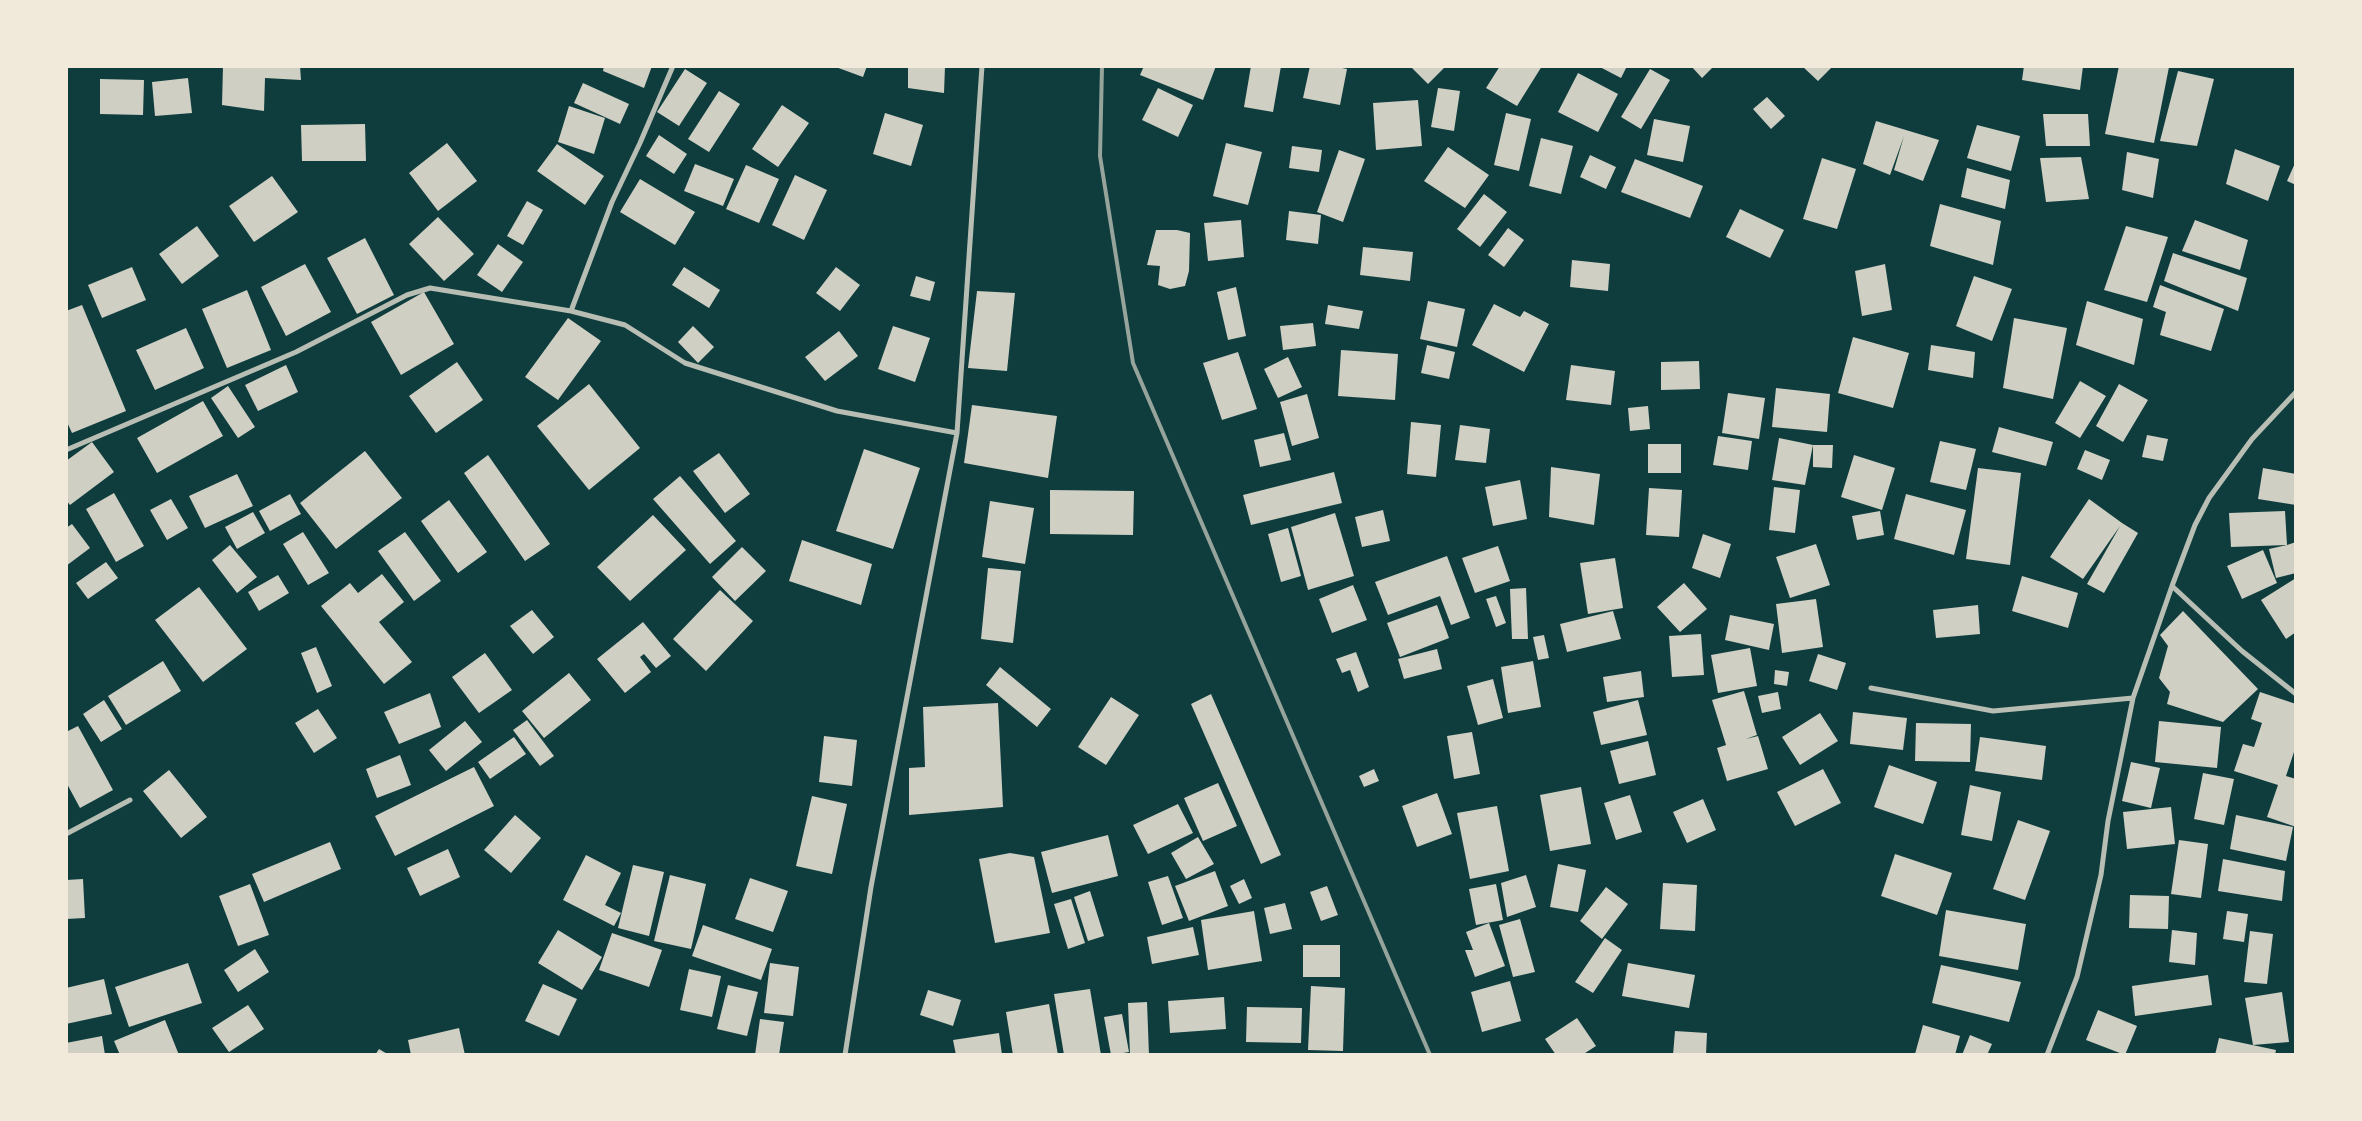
<!DOCTYPE html>
<style>
body{margin:0}
#map{position:relative;width:2362px;height:1121px;overflow:hidden;background:#0f3d3e;font-family:Inter,sans-serif}
canvas{display:block}
.frame{position:absolute;inset:0;border:68px solid #f1e9da;pointer-events:none}
</style>
<div id="map">
<canvas width="2362" height="1121"></canvas>
<div class="frame"></div>
</div>
<script>
const ctx = document.querySelector('canvas').getContext('2d');
ctx.lineJoin = 'round';
function paint(path, color) {
  ctx.fillStyle = color;
  ctx.fill(path, 'evenodd');
}
function shape(rows) {
  const path = new Path2D();
  for (const r of rows) {
    path.moveTo(r[0], r[1]);
    for (let i = 2; i < r.length; i += 2) path.lineTo(r[i], r[i + 1]);
  }
  return path;
}
function strokePath(path, color, width, dash) {
  ctx.strokeStyle = color;
  ctx.lineWidth = width;
  ctx.lineCap = dash ? 'butt' : 'round';
  ctx.setLineDash(dash || []);
  ctx.stroke(path);
}
paint(shape([
 [223,66,300,66,301,80,265,78,264,111,222,105],
 [604,66,652,66,644,88,603,71],
 [833,66,867,66,863,77],
 [908,66,945,66,944,93,908,88],
 [1144,66,1216,66,1203,100,1140,75],
 [1251,66,1281,66,1273,112,1244,107],
 [1310,66,1332,66,1347,69,1340,105,1303,98],
 [1410,66,1446,66,1428,84],
 [1500,66,1542,66,1517,106,1486,88],
 [1598,66,1627,66,1621,78],
 [1691,66,1714,66,1702,78],
 [1802,66,1833,66,1818,81],
 [2024,66,2083,66,2080,90,2022,80],
 [2119,66,2169,67,2154,143,2105,134],
 [685,69,707,83,679,126,657,112],
 [1650,69,1670,80,1641,129,1621,117],
 [2178,71,2214,79,2197,146,2160,141],
 [1578,73,1618,94,1598,132,1558,112],
 [188,78,192,113,155,116,152,82],
 [100,79,144,80,143,115,100,114],
 [583,83,629,104,620,124,574,103],
 [1158,88,1193,105,1178,137,1142,120],
 [1438,88,1460,91,1454,131,1431,127],
 [719,91,740,104,709,152,688,139],
 [1767,97,1785,116,1771,129,1753,109],
 [1418,100,1422,146,1376,150,1373,103],
 [782,105,809,123,778,167,752,149],
 [569,106,605,118,594,154,558,142],
 [885,113,923,125,911,166,873,154],
 [1506,113,1531,119,1519,171,1494,165],
 [2043,114,2088,114,2090,146,2046,146],
 [1654,119,1690,126,1683,162,1647,155],
 [1876,121,1939,140,1923,181,1894,170,1904,136,1890,175,1863,164],
 [365,124,366,161,302,161,301,125],
 [1977,125,2020,136,2011,171,1967,158],
 [659,135,687,154,674,174,646,156],
 [1541,138,1573,146,1561,194,1529,186],
 [447,143,477,181,438,211,409,173],
 [1226,143,1262,152,1248,205,1213,196],
 [557,144,604,176,585,205,537,171],
 [1292,146,1322,150,1319,172,1289,168],
 [1448,147,1489,175,1465,208,1424,181],
 [2235,149,2280,166,2268,201,2226,184],
 [1339,150,1365,159,1343,222,1317,212],
 [2127,152,2159,159,2153,198,2122,190],
 [1590,155,1616,167,1606,189,1580,177],
 [2081,157,2089,199,2046,202,2040,158],
 [1822,158,1856,169,1837,229,1803,219],
 [1635,159,1703,186,1690,218,1621,192],
 [2296,161,2296,185,2287,181],
 [695,164,734,179,723,206,684,191],
 [746,165,779,179,759,223,726,209],
 [1967,168,2010,180,2005,209,1961,197],
 [795,175,827,190,804,240,772,225],
 [272,176,298,212,254,242,229,206],
 [640,179,695,212,675,245,620,212],
 [1484,194,1507,212,1480,247,1457,229],
 [527,201,543,210,523,245,507,236],
 [1940,204,2001,221,1993,265,1930,246],
 [1740,209,1784,230,1770,258,1726,237],
 [1289,211,1321,215,1318,244,1286,240],
 [438,217,474,254,444,281,409,244],
 [1241,220,1244,257,1208,261,1204,223],
 [2195,220,2248,240,2240,270,2182,251],
 [197,226,219,256,182,284,159,254],
 [2126,226,2168,237,2147,302,2104,290],
 [1508,228,1524,240,1504,267,1488,255],
 [1156,230,1177,230,1190,233,1189,271,1185,286,1170,289,1158,285,1160,266,1147,265],
 [365,238,394,295,357,314,327,258],
 [498,244,523,262,502,292,477,275],
 [1363,247,1413,252,1410,281,1360,275],
 [2173,253,2247,278,2238,311,2164,281],
 [1572,260,1610,264,1608,291,1570,287],
 [305,264,331,312,286,336,261,287],
 [1885,264,1892,310,1862,316,1855,271],
 [132,267,146,300,102,318,88,285],
 [684,267,720,290,709,308,672,285],
 [836,267,860,285,840,311,816,293],
 [916,276,935,282,930,301,910,296],
 [1974,276,2012,289,1992,341,1956,326],
 [2160,285,2224,309,2211,351,2160,335,2166,312,2153,307],
 [1236,287,1246,336,1228,340,1217,292],
 [247,290,271,350,227,368,202,309],
 [977,291,1015,293,1007,371,968,368],
 [424,292,454,344,401,375,371,322],
 [1428,301,1465,309,1457,347,1420,339],
 [2087,301,2143,319,2134,365,2076,345],
 [1494,304,1520,317,1524,311,1549,324,1524,372,1472,345],
 [82,305,126,411,72,433,66,420,66,311],
 [1328,305,1363,311,1359,329,1325,324],
 [568,318,601,341,558,400,525,377],
 [2014,318,2067,328,2053,399,2003,388],
 [1313,323,1316,346,1283,350,1280,326],
 [693,326,714,347,698,363,678,342],
 [893,326,930,338,915,382,878,369],
 [186,328,204,368,155,390,136,350],
 [839,331,858,356,825,381,805,357],
 [1853,337,1909,353,1893,408,1838,393],
 [1427,345,1455,352,1449,379,1421,373],
 [1931,345,1975,352,1973,378,1928,370],
 [1341,350,1398,354,1395,400,1338,396],
 [1238,352,1257,409,1222,420,1203,363],
 [1288,357,1302,387,1278,398,1264,369],
 [1699,361,1700,389,1661,390,1661,362],
 [457,362,483,400,436,433,409,396],
 [286,365,298,392,258,411,245,385],
 [1571,365,1615,371,1611,405,1566,400],
 [2080,381,2106,396,2080,438,2055,423],
 [589,384,640,448,589,490,537,426],
 [2119,384,2148,400,2123,442,2096,426],
 [228,386,255,427,238,438,211,398],
 [1776,388,1830,394,1827,432,1772,427],
 [1728,393,1765,398,1759,439,1722,433],
 [1307,394,1319,438,1292,446,1280,402],
 [203,401,223,436,157,473,137,438],
 [972,405,1057,416,1048,478,964,463],
 [1648,406,1650,429,1630,431,1628,408],
 [1411,422,1441,425,1436,477,1407,474],
 [1460,425,1490,429,1486,463,1455,460],
 [1999,427,2053,442,2046,466,1992,452],
 [1284,433,1291,460,1260,467,1254,440],
 [2147,435,2168,439,2163,461,2142,457],
 [1718,436,1752,441,1748,470,1713,465],
 [1779,438,1813,445,1833,445,1832,468,1813,467,1813,445,1805,485,1772,480],
 [1940,441,1976,449,1966,490,1930,482],
 [92,442,114,472,70,505,66,500,66,461],
 [1648,444,1681,444,1681,473,1648,473],
 [864,449,920,468,893,549,836,531],
 [2085,450,2110,460,2102,480,2077,469],
 [365,451,402,498,336,549,300,503],
 [719,453,750,494,725,513,693,471],
 [488,455,550,544,525,561,464,473],
 [1854,455,1895,468,1882,510,1841,497],
 [1551,467,1600,474,1594,525,1549,517],
 [1978,468,2021,473,2010,565,1966,559],
 [2263,468,2296,474,2296,505,2258,499],
 [1334,472,1342,503,1251,525,1243,495],
 [237,474,253,506,205,528,189,496],
 [680,476,736,541,710,564,653,499],
 [1520,480,1527,519,1493,526,1485,487],
 [1774,487,1800,490,1795,533,1769,530],
 [1649,488,1682,490,1679,537,1646,535],
 [1050,490,1134,491,1133,535,1050,534],
 [114,493,144,546,116,562,86,509],
 [290,494,301,514,270,531,259,511],
 [1906,494,1966,510,1954,555,1894,539],
 [171,499,188,528,167,540,150,510],
 [2089,499,2122,523,2138,533,2104,593,2087,584,2120,526,2083,579,2050,557],
 [449,500,487,552,458,573,421,521],
 [990,501,1034,508,1025,564,982,557],
 [1383,510,1390,541,1362,547,1355,517],
 [1880,511,1884,535,1857,540,1852,516],
 [2285,511,2287,545,2296,542,2296,573,2276,578,2269,549,2287,545,2231,547,2229,513],
 [253,512,265,533,237,549,225,527],
 [1335,513,1354,576,1308,590,1291,527],
 [653,515,686,550,630,601,597,567],
 [72,524,90,548,66,566,66,528],
 [1288,528,1301,576,1281,582,1268,534],
 [303,532,329,573,308,585,283,544],
 [405,532,441,581,414,601,378,551],
 [1703,534,1731,544,1720,578,1692,568],
 [802,540,872,564,861,605,789,581],
 [1816,544,1830,585,1790,598,1776,557],
 [230,545,257,577,237,593,212,560],
 [1498,546,1510,581,1475,593,1462,558],
 [742,547,766,571,735,601,712,577],
 [2263,550,2277,583,2242,599,2227,566],
 [1447,556,1470,618,1451,625,1440,596,1388,615,1375,582],
 [1615,558,1623,608,1588,614,1580,563],
 [106,562,118,578,88,599,76,583],
 [988,568,1021,571,1013,643,981,639],
 [382,574,404,602,379,622,412,662,384,684,321,606,350,583,358,593],
 [278,575,289,593,259,611,248,592],
 [2022,576,2078,593,2068,628,2012,611],
 [2296,578,2296,632,2286,639,2261,600],
 [1684,583,1707,609,1680,632,1657,607],
 [1353,585,1367,620,1332,633,1319,599],
 [199,587,247,649,203,682,155,620],
 [1526,588,1528,639,1512,639,1510,589],
 [720,590,753,621,706,671,673,639],
 [1496,596,1506,623,1496,627,1486,599],
 [1816,599,1823,647,1782,653,1776,604],
 [1437,605,1449,638,1400,657,1387,623],
 [1978,605,1980,634,1936,638,1933,610],
 [532,610,554,637,533,654,510,626],
 [1613,611,1621,639,1567,652,1560,624],
 [2183,611,2258,689,2223,722,2167,704,2170,692,2159,678,2168,646,2160,635],
 [1730,615,1774,624,1769,650,1725,640],
 [643,622,671,656,656,668,644,654,640,657,651,672,625,693,597,659],
 [1701,634,1704,675,1672,677,1669,636],
 [1544,635,1549,658,1538,660,1533,637],
 [316,647,332,686,317,693,301,653],
 [1750,648,1757,686,1718,693,1711,655],
 [1437,649,1442,669,1404,679,1398,659],
 [1356,652,1369,687,1358,692,1350,670,1342,673,1336,659],
 [485,653,512,690,479,713,452,677],
 [1818,654,1846,663,1837,690,1809,681],
 [163,661,181,691,126,725,108,696],
 [1533,661,1541,707,1508,713,1501,667],
 [1000,667,1051,709,1037,727,986,685],
 [1775,670,1789,672,1787,686,1774,684],
 [1641,671,1644,697,1607,702,1603,677],
 [569,673,591,700,544,738,522,711],
 [1493,679,1503,718,1478,725,1467,686],
 [1744,691,1757,735,1746,739,1758,736,1768,769,1727,781,1717,748,1726,745,1712,700],
 [1778,692,1781,709,1762,713,1758,696],
 [2260,692,2296,704,2296,746,2286,776,2296,779,2296,827,2267,817,2278,785,2234,771,2243,744,2254,747,2262,723,2251,719],
 [430,693,441,727,399,744,384,712],
 [1211,694,1281,855,1261,864,1191,704],
 [1111,697,1139,715,1106,765,1078,747],
 [104,700,122,729,101,742,83,714],
 [1638,700,1647,735,1601,745,1593,712],
 [998,703,1003,807,909,815,909,768,925,767,923,707],
 [318,709,337,738,314,753,295,723],
 [1853,712,1907,718,1903,750,1850,744],
 [1820,713,1838,741,1800,765,1782,737],
 [527,720,554,756,540,766,513,730],
 [465,721,482,742,446,771,429,750],
 [2159,721,2221,727,2217,768,2155,762],
 [1916,723,1971,724,1970,762,1915,761],
 [78,726,113,790,80,808,66,782,66,732],
 [1472,732,1480,774,1454,779,1447,736],
 [824,736,857,740,852,786,819,782],
 [514,737,526,754,490,779,478,762],
 [1980,737,2046,746,2042,780,1975,771],
 [1648,741,1656,775,1619,784,1610,751],
 [400,755,411,785,377,798,366,769],
 [2131,762,2160,768,2151,808,2122,801],
 [1889,765,1937,782,1923,824,1874,807],
 [474,767,494,806,395,856,375,816],
 [1374,769,1379,781,1364,787,1359,776],
 [1823,769,1841,803,1795,826,1777,792],
 [169,770,207,817,181,838,143,791],
 [2203,773,2234,779,2224,825,2194,819],
 [1218,783,1237,826,1203,841,1184,798],
 [1970,785,2001,792,1992,841,1961,835],
 [1581,787,1591,844,1550,851,1540,795],
 [1437,793,1452,834,1417,847,1402,806],
 [1630,795,1642,832,1616,840,1604,803],
 [812,796,847,804,832,874,796,866],
 [1703,799,1716,830,1687,843,1673,812],
 [1178,804,1193,833,1148,854,1133,825],
 [1497,806,1509,871,1470,879,1457,813],
 [2171,807,2175,844,2127,849,2123,812],
 [515,815,541,838,511,873,484,850],
 [2236,815,2293,827,2286,861,2230,849],
 [2018,820,2050,831,2025,900,1993,889],
 [1108,835,1118,876,1052,893,1041,852],
 [1198,837,1214,864,1186,879,1171,853],
 [2179,840,2208,844,2201,898,2171,894],
 [330,842,341,869,264,902,252,874],
 [448,849,460,877,420,896,407,868],
 [1010,853,1034,857,1050,933,995,943,979,859],
 [1895,854,1952,873,1937,915,1881,896],
 [586,855,621,873,605,905,621,913,614,926,563,900],
 [2223,859,2285,871,2282,901,2218,891],
 [1558,864,1586,870,1578,912,1550,907],
 [633,865,664,872,649,936,618,928],
 [1215,871,1228,906,1189,921,1175,886],
 [670,875,706,884,691,949,654,941],
 [1526,875,1536,907,1507,917,1501,883],
 [1168,876,1183,918,1162,925,1148,882],
 [750,878,788,891,773,932,735,919],
 [83,879,85,918,66,919,66,880],
 [1244,879,1252,898,1239,904,1230,886],
 [1663,883,1697,885,1695,931,1660,929],
 [250,884,269,935,238,946,219,896],
 [1496,884,1503,920,1476,925,1469,889],
 [1327,886,1338,915,1321,921,1310,892],
 [1606,887,1628,904,1602,939,1580,921],
 [1090,891,1104,936,1088,941,1074,897],
 [2130,895,2169,896,2168,929,2129,928],
 [1071,899,1085,943,1068,949,1054,904],
 [1285,903,1292,929,1270,934,1264,908],
 [1946,910,2026,924,2018,970,1939,956],
 [1254,911,1262,961,1208,970,1201,920],
 [2227,911,2248,914,2244,942,2223,939],
 [1520,919,1535,972,1513,977,1499,925],
 [1489,923,1505,966,1475,977,1465,950,1473,950,1466,932],
 [703,925,772,949,761,980,692,956],
 [1193,927,1199,955,1152,964,1147,937],
 [558,930,602,957,582,990,538,963],
 [2172,930,2197,933,2195,965,2169,962],
 [2250,931,2273,934,2267,984,2244,982],
 [612,933,662,950,649,987,599,970],
 [1605,938,1622,950,1593,993,1575,982],
 [1303,945,1340,945,1340,977,1303,977],
 [255,949,269,972,238,992,224,970],
 [188,963,202,1003,129,1027,115,987],
 [770,963,799,967,793,1016,764,1013],
 [1628,963,1695,975,1689,1008,1622,996],
 [1941,965,2021,982,2009,1022,1932,1003],
 [689,969,721,976,712,1017,680,1010],
 [2208,975,2212,1005,2135,1016,2132,986],
 [104,979,112,1014,66,1024,66,988],
 [1510,981,1521,1021,1482,1032,1471,992],
 [543,984,577,999,559,1036,525,1021],
 [728,985,758,992,747,1036,717,1029],
 [1311,986,1345,988,1343,1051,1308,1050],
 [1090,989,1101,1055,1064,1055,1054,994],
 [928,990,961,1000,953,1026,920,1015],
 [2282,992,2289,1042,2253,1045,2245,998],
 [1224,997,1226,1029,1170,1033,1168,1001],
 [1147,1002,1149,1055,1130,1055,1128,1003],
 [1049,1004,1058,1055,1013,1055,1006,1012],
 [248,1005,264,1029,229,1052,212,1028],
 [1247,1007,1302,1008,1301,1043,1246,1042],
 [2098,1010,2137,1026,2125,1055,2086,1040],
 [1122,1014,1129,1052,1111,1055,1104,1017],
 [1577,1018,1596,1046,1582,1055,1556,1055,1545,1039],
 [760,1019,784,1022,779,1055,755,1055],
 [165,1020,179,1055,120,1055,114,1041],
 [1923,1025,1960,1036,1955,1055,1915,1054],
 [459,1028,465,1055,411,1055,408,1040],
 [1675,1031,1707,1033,1706,1055,1673,1055],
 [999,1033,1002,1055,956,1055,953,1040],
 [1970,1035,1992,1044,1987,1055,1962,1055],
 [102,1036,105,1055,66,1055,66,1043],
 [2219,1038,2276,1050,2275,1055,2215,1055],
 [379,1049,389,1055,375,1055]
]), '#cfcfc3');
strokePath(shape([
 [571,311,612,202,640,143,673,66],
 [66,450,296,352,407,295,430,288,571,311,625,325,685,363,837,411,957,433],
 [2172,586,2242,651,2296,694],
 [1871,688,1993,711,2133,698],
 [66,834,130,800],
 [845,1055,871,887,957,433,982,66],
 [2047,1055,2077,977,2101,875,2108,821,2133,698,2172,586,2195,525,2209,498,2252,439,2296,392]
]), '#b8beb3', 5);
strokePath(shape([
 [1102,66,1100,156,1133,363,1430,1055]
]), '#97a49c', 4);
</script>
